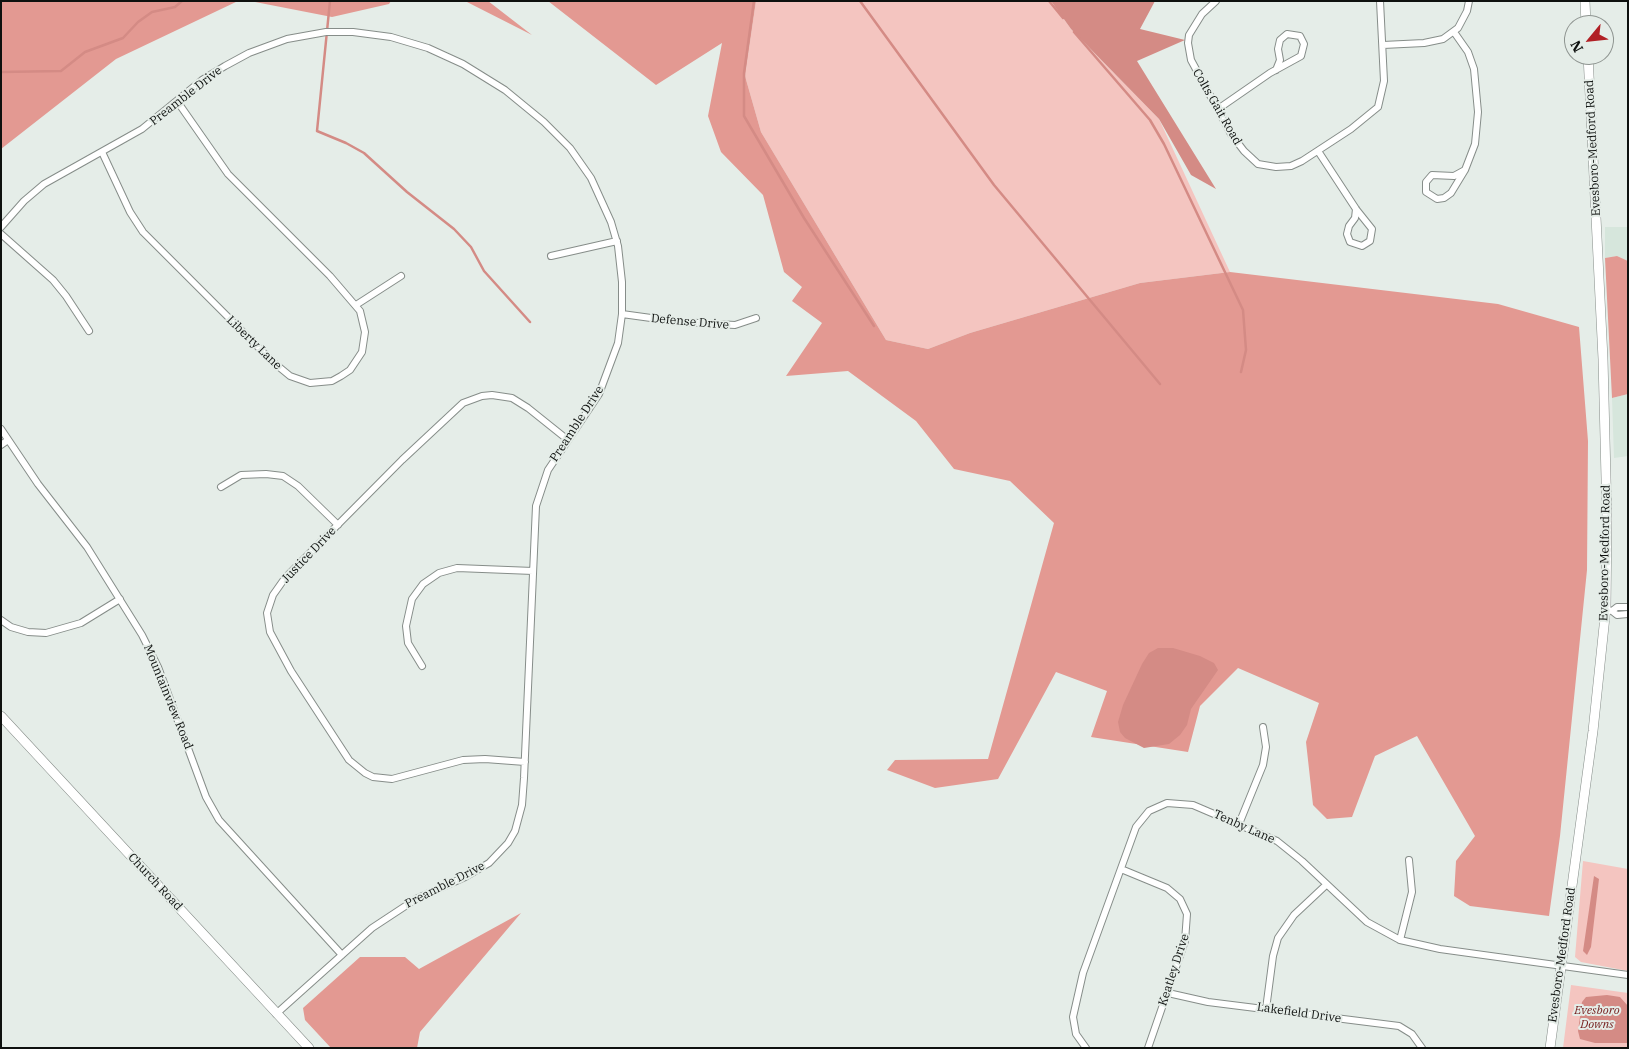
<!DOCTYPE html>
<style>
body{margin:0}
#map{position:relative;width:1629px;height:1049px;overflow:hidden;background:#e5ede8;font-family:"IBM Plex Serif",serif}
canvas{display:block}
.frame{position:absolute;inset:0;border:2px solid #0e110f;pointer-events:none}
.north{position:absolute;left:1564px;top:15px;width:50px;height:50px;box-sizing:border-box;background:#e5ede8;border:1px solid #8f9591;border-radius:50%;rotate:242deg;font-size:14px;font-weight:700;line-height:20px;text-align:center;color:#0e110f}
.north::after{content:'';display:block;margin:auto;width:18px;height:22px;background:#b12025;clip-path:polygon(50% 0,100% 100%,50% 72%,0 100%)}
</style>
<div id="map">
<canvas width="1629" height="1049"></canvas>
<div class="frame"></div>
<div class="north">N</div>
</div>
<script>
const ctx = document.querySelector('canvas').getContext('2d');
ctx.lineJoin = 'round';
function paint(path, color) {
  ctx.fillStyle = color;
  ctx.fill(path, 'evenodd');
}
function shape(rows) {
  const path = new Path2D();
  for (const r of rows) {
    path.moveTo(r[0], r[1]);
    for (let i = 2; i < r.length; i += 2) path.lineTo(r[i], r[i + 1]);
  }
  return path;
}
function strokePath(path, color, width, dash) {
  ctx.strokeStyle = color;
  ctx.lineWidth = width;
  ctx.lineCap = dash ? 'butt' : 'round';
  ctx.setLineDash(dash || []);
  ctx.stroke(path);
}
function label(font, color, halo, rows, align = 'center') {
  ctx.font = font + ' "IBM Plex Serif",serif';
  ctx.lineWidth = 4;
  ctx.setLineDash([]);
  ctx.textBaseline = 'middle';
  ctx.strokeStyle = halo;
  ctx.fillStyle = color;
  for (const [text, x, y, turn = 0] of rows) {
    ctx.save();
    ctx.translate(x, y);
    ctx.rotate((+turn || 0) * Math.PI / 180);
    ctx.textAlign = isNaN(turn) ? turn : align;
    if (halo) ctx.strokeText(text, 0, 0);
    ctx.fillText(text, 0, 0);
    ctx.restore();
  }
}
paint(shape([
 [1605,227,1628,227,1628,261,1617,256,1605,258],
 [1628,394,1628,456,1614,458,1612,398]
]), '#d6e6dc');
paint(shape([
 [756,1,1051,1,1071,29,1159,119,1230,272,1140,283,970,333,928,349,886,340,761,132,745,76],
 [1583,861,1628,869,1628,971,1581,962,1575,957],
 [1571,985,1628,993,1628,1048,1563,1048]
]), '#f4c5c0');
paint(shape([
 [1,1,238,1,116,59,1,149],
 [250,1,391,1,389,4,332,17],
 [465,1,488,1,532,35],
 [548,1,756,1,745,76,761,132,886,340,928,349,970,333,1140,283,1230,272,1498,304,1579,327,1588,441,1587,570,1560,836,1549,916,1470,906,1454,896,1456,861,1475,836,1417,736,1375,756,1352,817,1327,819,1313,805,1306,742,1319,703,1238,668,1200,706,1188,752,1091,737,1107,691,1056,672,998,779,935,788,887,770,895,760,988,759,1054,523,1010,481,954,469,916,421,848,371,786,376,822,323,792,301,802,287,784,272,763,195,721,152,708,116,722,43,656,85],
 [1617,256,1628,261,1628,394,1612,398,1605,258],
 [521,913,420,1032,417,1048,331,1048,305,1020,303,1008,360,957,405,957,419,969]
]), '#e39992');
paint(shape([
 [1051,1,1155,1,1140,29,1185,40,1137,61,1216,189,1191,175,1159,119,1071,29],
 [1158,648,1173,648,1200,656,1214,663,1218,670,1191,709,1187,725,1180,735,1169,744,1144,748,1125,738,1120,732,1118,722,1123,705,1142,664,1149,653],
 [1594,876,1599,879,1591,947,1587,955,1583,951],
 [1607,995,1620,997,1628,1006,1628,1043,1595,1043,1580,1039,1578,1031,1582,1002,1586,997]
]), '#d48b85');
strokePath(shape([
 [330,1,317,131,346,143,364,153,407,192,454,229,471,247,484,271,530,322],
 [754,1,744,73,744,116,804,218,874,326],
 [860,1,994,185,1160,384],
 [1049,1,1063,18],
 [1074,32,1150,120,1164,144,1243,310,1246,350,1241,372],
 [1,72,61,71,85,52,123,38,138,22,152,12,175,7,182,1]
]), '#d48b85', 2.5);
const street = shape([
 [1216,1,1202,14,1189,35,1188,43,1191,60,1231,134,1244,151,1258,164,1276,167,1291,166,1302,161,1351,129,1378,107,1384,81,1380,1],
 [1454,32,1468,52,1474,69,1478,112,1475,144,1465,170,1454,176,1432,175,1426,182,1426,192,1437,199,1444,198,1451,193,1465,170],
 [1383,45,1424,43,1443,39,1458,28,1467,11,1469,1],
 [1218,109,1270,73,1301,56,1304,44,1300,36,1287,34,1280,40,1278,49,1280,60,1276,70],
 [1318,151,1356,209,1372,229,1370,241,1362,246,1350,242,1347,234,1349,226,1355,218,1356,209],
 [102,152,130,212,143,232,273,362,290,376,310,383,332,381,341,376,350,370,362,352,365,332,360,311,330,276,228,174,177,101],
 [1,227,24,201,44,184,142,129,202,80,225,66,249,53,287,39,326,32,353,32,391,37,428,48,463,64,505,90,544,122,570,148,591,178,611,222,618,246,622,282,622,314,618,343,599,394,548,470,536,506,524,778,522,805,515,831,508,843,489,863,465,877,416,899,372,928,276,1014],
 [1,234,53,280,66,296,89,331],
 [551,256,617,241],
 [356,305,401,276],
 [622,314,680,322,735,325,756,318],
 [1,429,38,484,87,547,142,635,158,667,206,797,219,820,342,955],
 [1,445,8,440],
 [221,487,241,475,266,474,283,476,298,486,338,525],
 [1605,610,1612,611,1617,615,1628,614],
 [1612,611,1617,607,1628,607],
 [1,620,11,627,28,632,46,633,81,623,120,599],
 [422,666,408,643,406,626,412,599,423,584,439,573,457,568,533,571],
 [525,762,485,759,463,760,392,779,373,777,365,773,349,760,291,671,270,632,267,613,273,595,285,578,402,460,463,403,482,396,492,395,512,398,528,408,568,440],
 [1239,824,1263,765,1266,747,1263,727],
 [1121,869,1167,888,1180,899,1187,914,1185,941,1148,1048],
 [1400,940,1412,892,1409,860],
 [1168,993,1208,1002,1399,1026,1412,1034,1422,1048],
 [1266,1009,1273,956,1278,938,1294,915,1326,885],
 [1086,1048,1076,1034,1073,1017,1083,973,1136,827,1149,811,1167,803,1193,805,1277,841,1302,861,1367,922,1400,940,1440,949,1628,975]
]);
const secondary = shape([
 [1585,1,1586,25],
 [1,716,309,1048],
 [1550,1048,1593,731,1606,607,1607,518,1603,359,1588,55]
]);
strokePath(street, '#868d89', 8);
strokePath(secondary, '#868d89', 10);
strokePath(street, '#fff', 6);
strokePath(secondary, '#fff', 9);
label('12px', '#0e110f', '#e5ede8', [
 ["Preamble Drive",186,96,-38],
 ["Colts Gait Road",1217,107,60],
 ["Evesboro-Medford Road",1593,148,-93],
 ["Defense Drive",690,322,5],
 ["Liberty Lane",254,343,44],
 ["Preamble Drive",577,424,-57],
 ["Evesboro-Medford Road",1605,553,-89],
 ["Justice Drive",309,555,-46],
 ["Mountainview Road",168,697,68],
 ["Tenby Lane",1244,827,24],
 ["Church Road",155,882,47],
 ["Preamble Drive",445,885,-27],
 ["Evesboro-Medford Road",1562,955,-82],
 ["Keatley Drive",1174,970,-72],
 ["Lakefield Drive",1299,1013,8]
]);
label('italic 12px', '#76201f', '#e5ede8', [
 ["Evesboro",1597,1011],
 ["Downs",1597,1025]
]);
</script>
